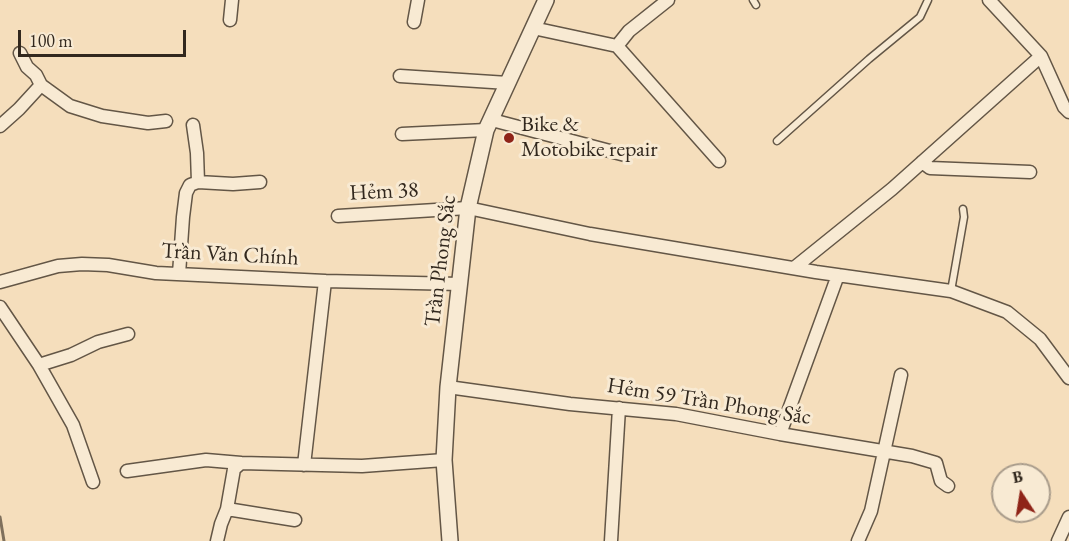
<!DOCTYPE html>
<meta charset="utf-8">
<style>
body{margin:0}
#map{position:relative;width:1069px;height:541px;overflow:hidden;background:#f5debc;font-family:"EB Garamond",serif}
canvas{display:block}
.north{position:absolute;left:991px;top:463px;width:60px;height:60px;box-sizing:border-box;background:#f8ead3;border:2px solid #a99c8b;border-radius:50%;rotate:348deg;font-size:16px;font-weight:700;line-height:24px;text-align:center;color:#32281e}
.north::after{content:'';display:block;margin:auto;width:21px;height:27px;background:#8f2418;clip-path:polygon(50% 0,100% 100%,50% 72%,0 100%)}
.scale{position:absolute;left:18px;top:30px;width:168px;height:27px;box-sizing:border-box;border:3px solid #32281e;border-top:0;padding-left:8px;font-size:18px;line-height:21px;white-space:nowrap;color:#32281e;-webkit-text-stroke:4px #f8ead3;paint-order:stroke}
</style>
<div id="map">
<canvas width="1069" height="541"></canvas>
<div class="north">B</div>
<div class="scale">100 m</div>
</div>
<script>
const ctx = document.querySelector('canvas').getContext('2d');
ctx.lineJoin = 'round';
function shape(rows) {
  const path = new Path2D();
  for (const r of rows) {
    path.moveTo(r[0], r[1]);
    for (let i = 2; i < r.length; i += 2) path.lineTo(r[i], r[i + 1]);
  }
  return path;
}
function strokePath(path, color, width, dash) {
  ctx.strokeStyle = color;
  ctx.lineWidth = width;
  ctx.lineCap = dash ? 'butt' : 'round';
  ctx.setLineDash(dash || []);
  ctx.stroke(path);
}
function label(font, color, halo, rows, align = 'center') {
  ctx.font = font + ' "EB Garamond",serif';
  ctx.lineWidth = 6;
  ctx.setLineDash([]);
  ctx.textBaseline = 'middle';
  ctx.strokeStyle = halo;
  ctx.fillStyle = color;
  for (const [text, x, y, turn = 0] of rows) {
    ctx.save();
    ctx.translate(x, y);
    ctx.rotate((+turn || 0) * Math.PI / 180);
    ctx.textAlign = isNaN(turn) ? turn : align;
    if (halo) ctx.strokeText(text, 0, 0);
    ctx.fillText(text, 0, 0);
    ctx.restore();
  }
}
strokePath(shape([
 [0,517,4,541]
]), '#7f705c', 3);
const service = shape([
 [753,0,756,5],
 [777,141,869,59,920,17,928,0],
 [951,291,964,217,963,209]
]);
const minor = shape([
 [989,0,1041,56,1064,107,1069,112],
 [230,20,232,0],
 [414,22,418,0],
 [533,28,617,46,629,31,668,0],
 [617,46,719,161],
 [400,76,508,83],
 [41,85,70,106,102,116,148,123,166,121],
 [492,120,625,155],
 [193,125,197,153,198,182],
 [0,126,19,109,41,85,36,75,27,67,20,53],
 [402,134,486,130],
 [922,162,930,168,1030,172],
 [338,216,468,208,590,234,816,272,951,291,1007,312,1040,339,1069,378],
 [794,268,892,189,1041,56],
 [179,274,183,217,186,193,190,185,198,182,233,184,260,182],
 [0,282,58,266,82,264,108,265,156,273,325,281,460,284],
 [0,307,39,365,71,355,98,342,128,334],
 [39,365,73,425,93,482],
 [448,387,570,404,676,414,780,434,912,456,936,463,941,481,948,486],
 [780,434,838,275],
 [304,465,325,281],
 [127,471,206,460,241,463],
 [227,509,295,520],
 [217,541,221,524,227,509,234,469,241,463,362,466,444,460],
 [611,541,619,408],
 [858,541,871,511,901,375],
 [1058,541,1069,517]
]);
const tertiary = shape([
 [450,541,444,460,448,387,468,208,486,130,546,0]
]);
strokePath(service, '#635646', 9);
strokePath(minor, '#635646', 15);
strokePath(tertiary, '#635646', 18);
strokePath(service, '#f8ead3', 6);
strokePath(minor, '#f8ead3', 12);
strokePath(tertiary, '#f8ead3', 15);
for (const [x, y, r, color] of [
 [509,138,6,"#8f2418"]
]) {
  const dot = new Path2D();
  dot.arc(x, y, r, 0, 2 * Math.PI);
  ctx.fillStyle = color;
  ctx.fill(dot);
  strokePath(dot, '#f8ead3', 2);
}
label('22px', '#32281e', '#f8ead3', [
 ["Bike &",521,125],
 ["Motobike repair",521,150]
], 'left');
label('22px', '#32281e', '#f8ead3', [
 ["Hẻm 38",384,192,-3],
 ["Trần Văn Chính",230,255,3],
 ["Trần Phong Sắc",441,261,-83],
 ["Hẻm 59 Trần Phong Sắc",709,402,9]
]);
</script>
